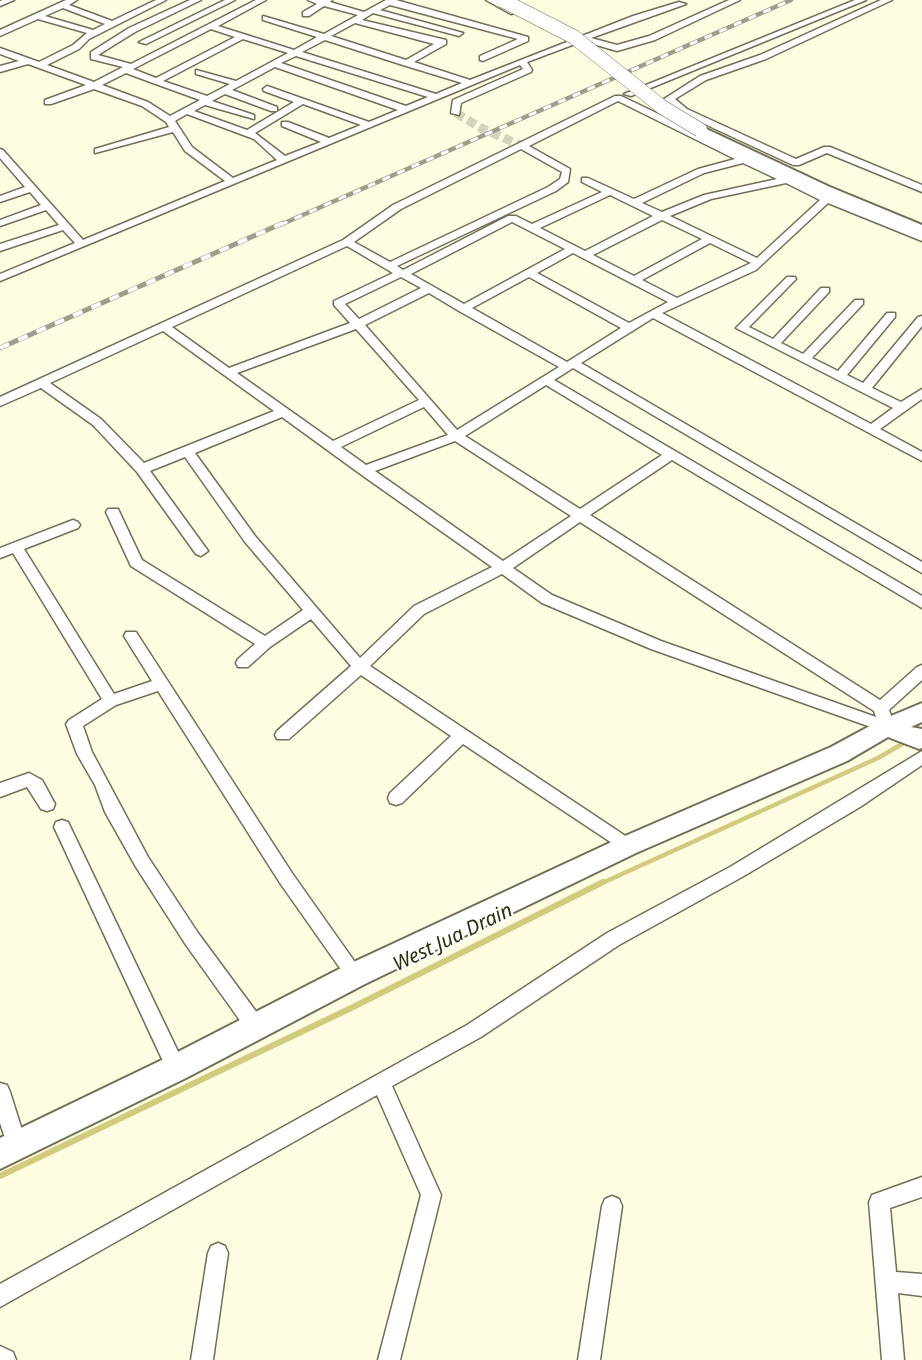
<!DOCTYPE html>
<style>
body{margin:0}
canvas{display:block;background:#fefce1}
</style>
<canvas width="922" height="1360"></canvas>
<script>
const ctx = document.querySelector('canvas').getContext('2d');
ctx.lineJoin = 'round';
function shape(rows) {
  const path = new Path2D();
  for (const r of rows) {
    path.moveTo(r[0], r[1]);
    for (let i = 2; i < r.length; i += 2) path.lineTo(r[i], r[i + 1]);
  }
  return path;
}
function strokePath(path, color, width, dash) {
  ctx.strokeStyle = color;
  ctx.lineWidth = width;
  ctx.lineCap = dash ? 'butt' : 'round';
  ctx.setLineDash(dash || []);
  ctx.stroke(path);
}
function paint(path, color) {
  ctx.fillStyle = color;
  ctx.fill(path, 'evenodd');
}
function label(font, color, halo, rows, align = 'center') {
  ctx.font = font + ' "Noto Sans",sans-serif';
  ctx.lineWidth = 4.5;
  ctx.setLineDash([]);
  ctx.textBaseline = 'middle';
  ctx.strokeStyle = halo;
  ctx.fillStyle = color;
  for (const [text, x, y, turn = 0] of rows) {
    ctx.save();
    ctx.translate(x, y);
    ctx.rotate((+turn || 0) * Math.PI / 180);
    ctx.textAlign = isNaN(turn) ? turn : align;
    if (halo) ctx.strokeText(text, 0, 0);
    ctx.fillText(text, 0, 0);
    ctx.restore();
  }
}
strokePath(shape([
 [600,884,878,758,909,740]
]), '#d1cb7d', 4.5);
strokePath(shape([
 [0,1176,349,1009,603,882]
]), '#d1cb7d', 6);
strokePath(shape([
 [456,113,481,128,520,145]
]), '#d5d3bc', 9, [9, 4.5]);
const street = shape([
 [3,0,14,0,0,6,0,1,3,0],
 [66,0,77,0,69,5,112,21,156,0,166,0,89,39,79,49,47,65,94,82,123,67,91,59,91,52,129,28,190,0,201,0,135,32,98,55,131,64,256,0,266,0,218,26,294,50,317,37,263,20,263,16,324,34,358,15,324,6,309,16,303,16,303,12,317,4,308,0,332,0,330,2,364,12,386,0,396,0,528,37,528,41,483,61,480,60,480,56,518,39,390,5,380,10,463,33,459,36,373,13,362,20,446,40,446,44,414,62,470,80,633,16,679,2,686,4,591,38,617,45,649,36,729,0,740,0,655,40,617,51,583,41,527,62,532,70,531,72,461,103,459,115,451,113,453,100,523,69,520,65,0,281,0,274,75,243,63,230,0,251,0,244,59,225,46,210,0,226,0,220,41,205,30,192,0,202,0,196,25,187,0,158,0,149,3,150,83,240,225,181,185,151,173,132,95,153,95,149,169,127,166,122,142,106,94,89,51,104,45,104,45,100,86,85,28,64,0,72,0,66,19,61,0,54,0,48,39,62,73,45,87,33,38,19,0,36,0,30,66,0],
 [63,8,105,24,93,30,45,16,63,8],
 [355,23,434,44,406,60,331,36,355,23],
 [211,29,235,37,156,78,133,69,211,29],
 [243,39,288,53,236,81,196,70,196,74,230,84,207,96,163,81,243,39],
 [325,40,403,65,462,83,436,94,302,52,325,40],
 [296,56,428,97,406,106,281,63,296,56],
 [275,67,398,110,369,122,267,86,263,89,264,91,294,102,247,130,194,111,205,105,254,119,254,115,212,101,225,94,271,111,277,111,277,107,232,90,275,67],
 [126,73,153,83,200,100,170,116,148,102,102,85,126,73],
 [303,104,361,125,329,138,288,122,282,122,282,126,321,142,285,156,255,133,303,104],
 [187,114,254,139,277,160,233,178,192,147,175,121,187,114],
 [225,0,235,0,146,44,139,42,225,0],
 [486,0,496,0,518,12,511,14,486,0],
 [855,0,866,0,631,96,624,94,855,0],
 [881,0,892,0,766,59,706,80,675,99,687,109,796,159,824,147,830,147,922,185,922,192,827,153,799,165,793,165,681,113,664,99,700,76,760,55,881,0],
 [615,96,621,96,831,197,922,234,922,241,828,203,756,270,662,313,871,424,893,408,736,328,787,277,795,277,796,279,749,327,773,339,821,288,829,288,829,292,781,343,803,354,855,300,863,300,863,304,812,358,838,371,887,313,895,313,895,317,847,375,863,383,918,317,922,316,922,326,872,388,901,402,922,389,922,399,880,429,922,452,922,461,653,318,581,363,922,562,922,573,573,368,554,380,922,596,922,608,672,460,590,515,880,700,917,667,922,665,922,680,889,710,892,718,890,722,895,727,892,731,882,731,651,649,542,603,502,574,424,614,370,666,633,841,635,846,633,851,627,853,463,744,402,803,396,805,390,803,388,798,390,793,451,736,361,675,289,739,277,739,275,735,277,731,351,666,311,619,270,647,248,667,238,667,236,663,238,659,255,644,131,566,106,512,108,509,118,509,142,560,265,636,303,610,245,542,185,457,150,471,208,551,201,556,196,554,137,472,93,425,41,388,0,406,0,397,343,240,393,205,615,96],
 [618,101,735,159,698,169,634,199,588,178,582,178,582,182,602,192,532,224,516,216,508,216,403,270,397,266,556,191,568,182,570,169,529,146,618,101],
 [521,149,562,172,560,179,548,187,390,262,354,242,401,209,521,149],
 [743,163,777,179,704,195,662,212,642,203,704,173,743,163],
 [786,183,820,200,757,258,670,216,711,199,786,183],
 [610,195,653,216,585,251,540,228,610,195],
 [662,220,702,239,634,276,593,255,662,220],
 [512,222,565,249,464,304,411,274,512,222],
 [710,243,751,263,677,298,642,280,710,243],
 [347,246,393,273,334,301,334,305,350,323,229,368,172,327,347,246],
 [573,253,668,302,629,323,537,273,573,253],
 [401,277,421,288,359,319,345,304,401,277],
 [529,277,621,328,567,362,472,308,529,277],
 [429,293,459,311,559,367,457,430,365,325,429,293],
 [356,329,419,400,333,441,237,373,356,329],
 [163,331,274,411,144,463,101,419,50,383,163,331],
 [546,385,662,455,580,509,465,436,546,385],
 [424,407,448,435,366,465,341,447,424,407],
 [282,417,359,473,492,567,414,606,360,658,255,536,195,453,282,417],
 [455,441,571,516,503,561,375,471,455,441],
 [580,522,874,711,876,717,661,641,552,595,513,568,580,522],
 [73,520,78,522,80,525,78,528,24,549,114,694,152,681,124,636,126,632,136,632,292,873,364,975,361,981,355,983,349,981,280,883,158,691,116,705,83,726,92,752,148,857,198,933,263,1021,265,1027,263,1033,256,1036,249,1033,186,945,136,867,105,812,95,785,77,754,66,724,69,720,102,699,13,553,0,558,0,548,73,520],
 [922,751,922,765,860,807,742,877,619,945,481,1037,392,1086,441,1195,400,1360,378,1360,421,1195,377,1095,0,1307,0,1284,467,1025,607,933,730,867,922,751],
 [29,773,42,780,55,804,53,809,47,811,41,809,27,787,0,797,0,783,29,773],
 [62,820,68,822,183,1062,185,1068,183,1074,176,1077,169,1074,54,827,56,822,62,820],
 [0,1083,7,1085,10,1092,27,1146,24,1153,17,1156,10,1153,0,1123,0,1083],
 [922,1177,922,1197,890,1208,896,1272,922,1274,922,1296,898,1293,904,1360,882,1360,869,1202,872,1195,922,1177],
 [612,1196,619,1199,622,1206,600,1360,578,1360,602,1206,605,1199,612,1196],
 [218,1243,225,1246,228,1253,213,1360,191,1360,208,1253,211,1246,218,1243],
 [0,1346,13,1352,16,1360,0,1360,0,1346]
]);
const secondary = shape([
 [700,126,830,187,922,225,922,236,820,193,695,133,693,130,695,127,700,126],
 [922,703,922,722,911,727,922,729,922,748,919,749,888,737,847,761,636,853,365,984,186,1078,0,1169,0,1138,166,1058,345,966,618,839,831,747,879,721,922,703]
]);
strokePath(street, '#716f58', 3);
strokePath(secondary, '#716f58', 4);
paint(street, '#fff');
paint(secondary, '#fff');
const railFar1 = shape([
 [280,225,791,0]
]);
const rail = shape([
 [0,348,283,223]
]);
strokePath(railFar1, '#9e9d8a', 4.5);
strokePath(rail, '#9e9d8a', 5);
strokePath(railFar1, '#fff', 3, [8]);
strokePath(rail, '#fff', 4, [10]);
const secondaryBridge = shape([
 [502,0,574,37,662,107,700,130]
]);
strokePath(secondaryBridge, '#716f58', 15, []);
strokePath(secondaryBridge, '#fff', 14);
label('italic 20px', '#302d0b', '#fff', [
 ["West Jua Drain",453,938,-26]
]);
</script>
